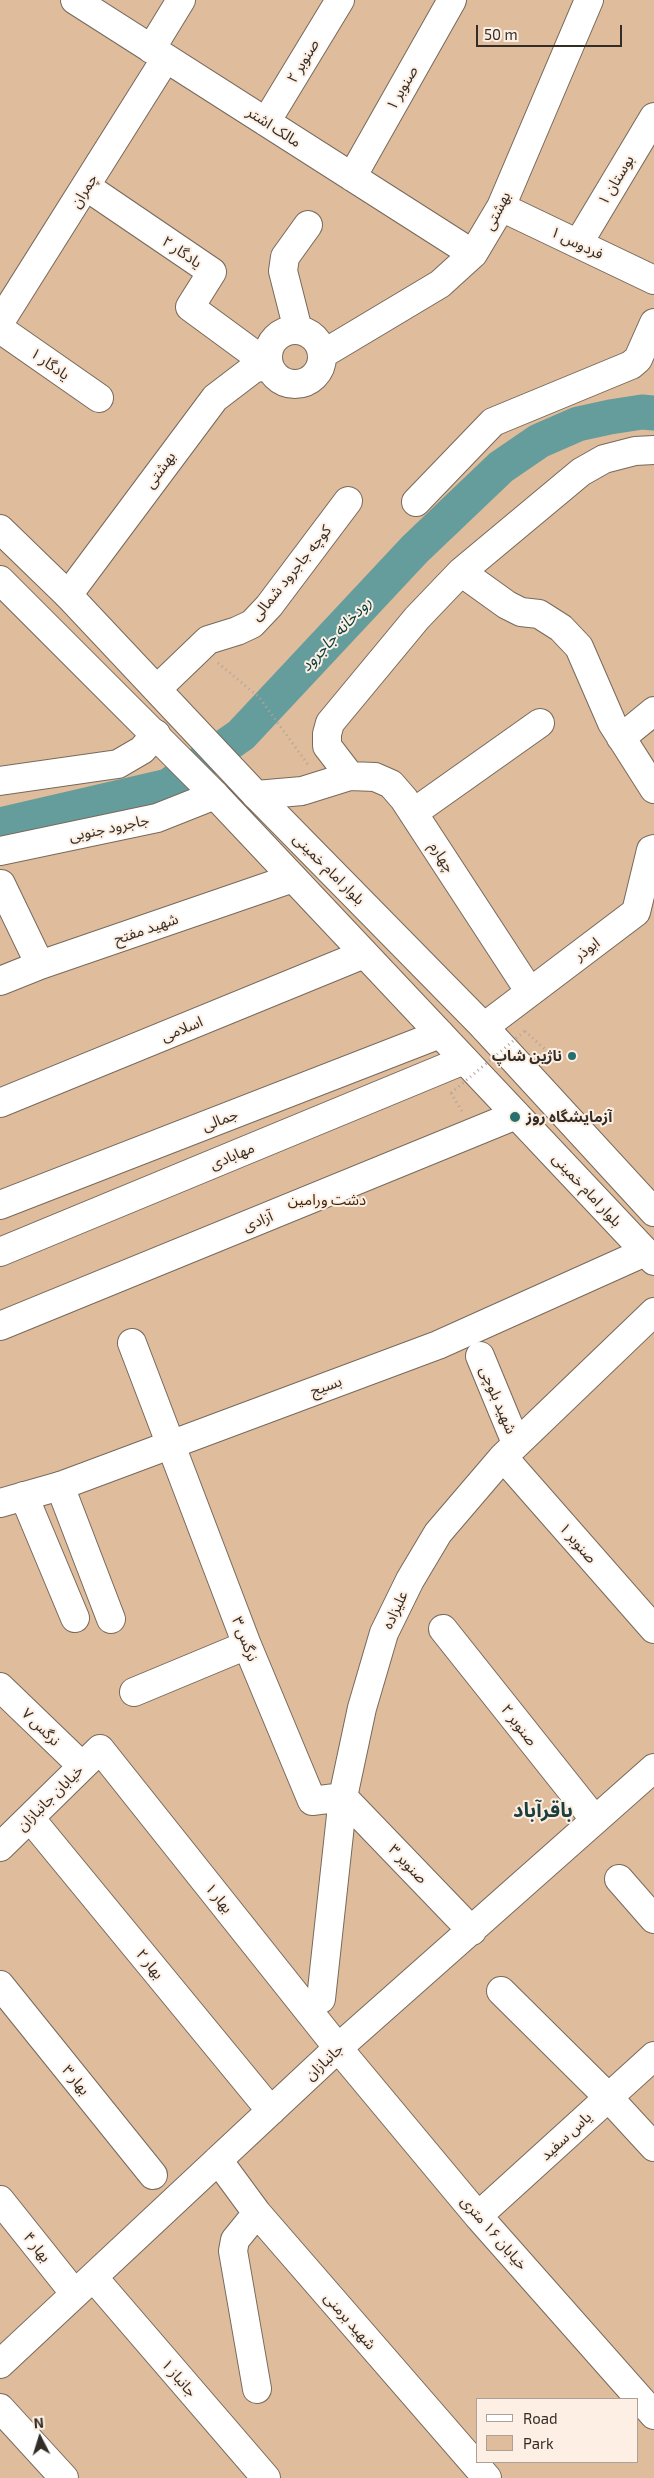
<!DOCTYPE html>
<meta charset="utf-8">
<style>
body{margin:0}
#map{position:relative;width:654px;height:2478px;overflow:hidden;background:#f2e1d2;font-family:"Exo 2",sans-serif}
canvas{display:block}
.legend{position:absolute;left:476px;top:2398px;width:162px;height:65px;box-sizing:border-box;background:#fdefe3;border:1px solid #aca198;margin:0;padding:6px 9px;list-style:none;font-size:15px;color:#332d27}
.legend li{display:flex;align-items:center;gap:10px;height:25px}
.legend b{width:25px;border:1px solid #aca198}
.north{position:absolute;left:15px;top:2413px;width:50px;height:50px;-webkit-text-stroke:4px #fdefe3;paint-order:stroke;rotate:355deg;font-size:14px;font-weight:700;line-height:20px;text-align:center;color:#332d27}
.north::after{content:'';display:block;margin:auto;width:18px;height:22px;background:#332d27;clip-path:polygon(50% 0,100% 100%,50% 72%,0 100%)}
.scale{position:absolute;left:476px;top:25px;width:146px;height:22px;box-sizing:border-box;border:2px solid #332d27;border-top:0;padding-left:6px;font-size:15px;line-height:18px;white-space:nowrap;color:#332d27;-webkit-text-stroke:4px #fdefe3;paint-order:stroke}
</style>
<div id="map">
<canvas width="654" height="2478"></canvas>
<ul class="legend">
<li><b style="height:6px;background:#fff"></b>Road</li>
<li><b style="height:14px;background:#debc9c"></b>Park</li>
</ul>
<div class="north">N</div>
<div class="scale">50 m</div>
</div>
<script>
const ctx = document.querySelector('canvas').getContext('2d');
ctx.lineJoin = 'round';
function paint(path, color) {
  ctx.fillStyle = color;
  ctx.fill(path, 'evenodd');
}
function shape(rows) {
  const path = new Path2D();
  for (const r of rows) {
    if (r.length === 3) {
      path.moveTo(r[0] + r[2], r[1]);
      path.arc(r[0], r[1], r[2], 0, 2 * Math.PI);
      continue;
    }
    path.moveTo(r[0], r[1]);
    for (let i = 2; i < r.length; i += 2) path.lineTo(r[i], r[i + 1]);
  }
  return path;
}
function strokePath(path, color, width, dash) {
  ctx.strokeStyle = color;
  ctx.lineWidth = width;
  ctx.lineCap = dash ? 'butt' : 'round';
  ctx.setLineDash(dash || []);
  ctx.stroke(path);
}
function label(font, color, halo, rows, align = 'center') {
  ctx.font = font + ' "Exo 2","Noto Sans Arabic",sans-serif';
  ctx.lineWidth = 4;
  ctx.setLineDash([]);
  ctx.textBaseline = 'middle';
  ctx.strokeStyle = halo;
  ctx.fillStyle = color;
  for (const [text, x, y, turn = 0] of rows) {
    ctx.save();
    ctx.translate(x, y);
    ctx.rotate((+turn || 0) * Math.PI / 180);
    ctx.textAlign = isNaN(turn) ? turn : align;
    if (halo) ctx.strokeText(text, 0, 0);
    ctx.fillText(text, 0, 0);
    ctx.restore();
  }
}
paint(shape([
 [0,0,654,0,654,2478,0,2478],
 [478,2399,638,2399,638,2462,478,2462]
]), '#debc9c');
strokePath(shape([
 [0,825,168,786,241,735,415,549,501,467,539,441,578,424,610,417,642,412,654,413]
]), '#659d9c', 35);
const minor = shape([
 [75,0,473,254],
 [151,49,181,0],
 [266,122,340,0],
 [352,177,452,0],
 [87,187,212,272,190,307,269,365],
 [501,207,654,280],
 [578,244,654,117],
 [0,322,166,58],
 [0,329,99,398],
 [295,357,27],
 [298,330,283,271,285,257,308,225],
 [323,354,440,284,473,254,501,207,589,0],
 [416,502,493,422,631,365,638,359,654,323],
 [461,572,507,605,521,612,539,614,561,628,579,647,612,723,654,789],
 [68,595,215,398,253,369,269,365],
 [157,689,208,640,237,631,252,624,269,606,348,501],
 [621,738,654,711],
 [350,776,327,746,327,734,330,723,417,618,461,572,581,472,604,459,635,451,654,450],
 [0,781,118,764,142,750,156,734],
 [256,795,302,791,350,776,375,777,391,784,404,799,530,992],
 [413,813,540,723],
 [0,851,157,818,215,795],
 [1,884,40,965],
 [0,981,40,965,293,878],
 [484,1027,636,912,651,850,654,849],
 [0,1103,364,954],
 [0,1205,440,1034],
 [0,1252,464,1060],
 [0,1326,516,1115],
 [132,1343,247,1645,312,1801,343,1797,472,1931],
 [480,1356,516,1443],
 [503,1457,654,1629],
 [60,1486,111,1619],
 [24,1496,75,1618],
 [443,1629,595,1820],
 [0,1687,82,1766],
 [134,1692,247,1645],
 [30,1818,271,2111],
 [0,1847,100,1749,338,2048,478,2216,654,2415],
 [619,1879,654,1919],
 [0,1985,153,2175],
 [501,1991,608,2097,654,2147],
 [321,1999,343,1797,362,1708,384,1633,410,1580,438,1533,503,1457,654,1312],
 [218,2160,257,2213,487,2478],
 [0,2200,75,2294],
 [257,2213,235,2240,233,2251,257,2389],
 [478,2216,654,2056],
 [93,2277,266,2478],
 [0,2364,338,2048,654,1768],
 [0,2408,64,2478]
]);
const major = shape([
 [0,529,68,595,256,795,484,1027,654,1212],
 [0,580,215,795,654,1261],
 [0,1503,60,1486,438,1345,645,1252]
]);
strokePath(minor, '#77695b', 30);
strokePath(major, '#77695b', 30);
strokePath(shape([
 [218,663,259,697,309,766],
 [525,1031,551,1055,546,1060],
 [451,1093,463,1113]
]), '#b2a599', 3, [1, 4]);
strokePath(minor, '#fff', 28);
strokePath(major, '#fff', 28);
strokePath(shape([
 [451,1093,525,1031]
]), '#b2a599', 3, [1, 4]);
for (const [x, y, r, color] of [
 [572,1056,5,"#25706f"],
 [515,1117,6,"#25706f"]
]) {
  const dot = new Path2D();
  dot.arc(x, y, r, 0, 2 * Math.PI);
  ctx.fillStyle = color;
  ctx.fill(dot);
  strokePath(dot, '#fdefe3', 2);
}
label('15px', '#332d27', '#fdefe3', [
 ["صنوبر ۲",303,61,-59],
 ["صنوبر ۱",402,88,-60],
 ["مالک اشتر",274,127,33],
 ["بوستان ۱",616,180,-59],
 ["چمران",84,191,-58],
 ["بهشتی",497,211,-63],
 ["فردوس ۱",577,243,26],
 ["یادگار ۲",182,252,34],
 ["یادگار ۱",50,364,35],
 ["بهشتی",160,470,-54],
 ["کوچه جاجرود شمالی",291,573,-51],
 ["جاجرود جنوبی",109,828,-12],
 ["چهارم",442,857,57],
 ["بلوار امام خمینی",329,869,45],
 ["شهید مفتح",146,929,-19],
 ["ابوذر",587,949,-37],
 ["اسلامی",182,1029,-22],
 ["جمالی",220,1120,-21],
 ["مهابادی",232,1156,-23],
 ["بلوار امام خمینی",587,1190,47],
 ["آزادی",258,1221,-22],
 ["بسیج",326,1386,-20],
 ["شهید بلوچی",498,1400,67],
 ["صنوبر ۱",578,1543,49],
 ["علیزاده",395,1610,-65],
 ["نرگس ۳",245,1639,68],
 ["صنوبر ۲",519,1725,52],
 ["نرگس ۷",41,1727,44],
 ["خیابان جانبازان",50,1798,-45],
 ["صنوبر ۳",408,1864,46],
 ["بهار ۱",219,1898,51],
 ["بهار ۲",150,1964,51],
 ["جانبازان",324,2062,-43],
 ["بهار ۳",76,2080,51],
 ["یاس سفید",566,2136,-43],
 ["خیابان ۱۶ متری",494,2233,49],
 ["بهار ۴",37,2247,52],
 ["شهید برمنی",350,2321,49],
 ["جانباز ۱",179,2378,49]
]);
label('bold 15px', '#332d27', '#fdefe3', [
 ["ناژین شاپ",562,1056],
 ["آزمایشگاه روز",526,1117,"left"]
], 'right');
label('15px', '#3d240a', '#fdefe3', [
 ["دشت ورامین",327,1200]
]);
label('italic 16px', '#094040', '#fdefe3', [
 ["رودخانه جاجرود",336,634,-47]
]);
label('bold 20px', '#1c3f3e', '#fdefe3', [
 ["باقرآباد",543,1810]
]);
</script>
